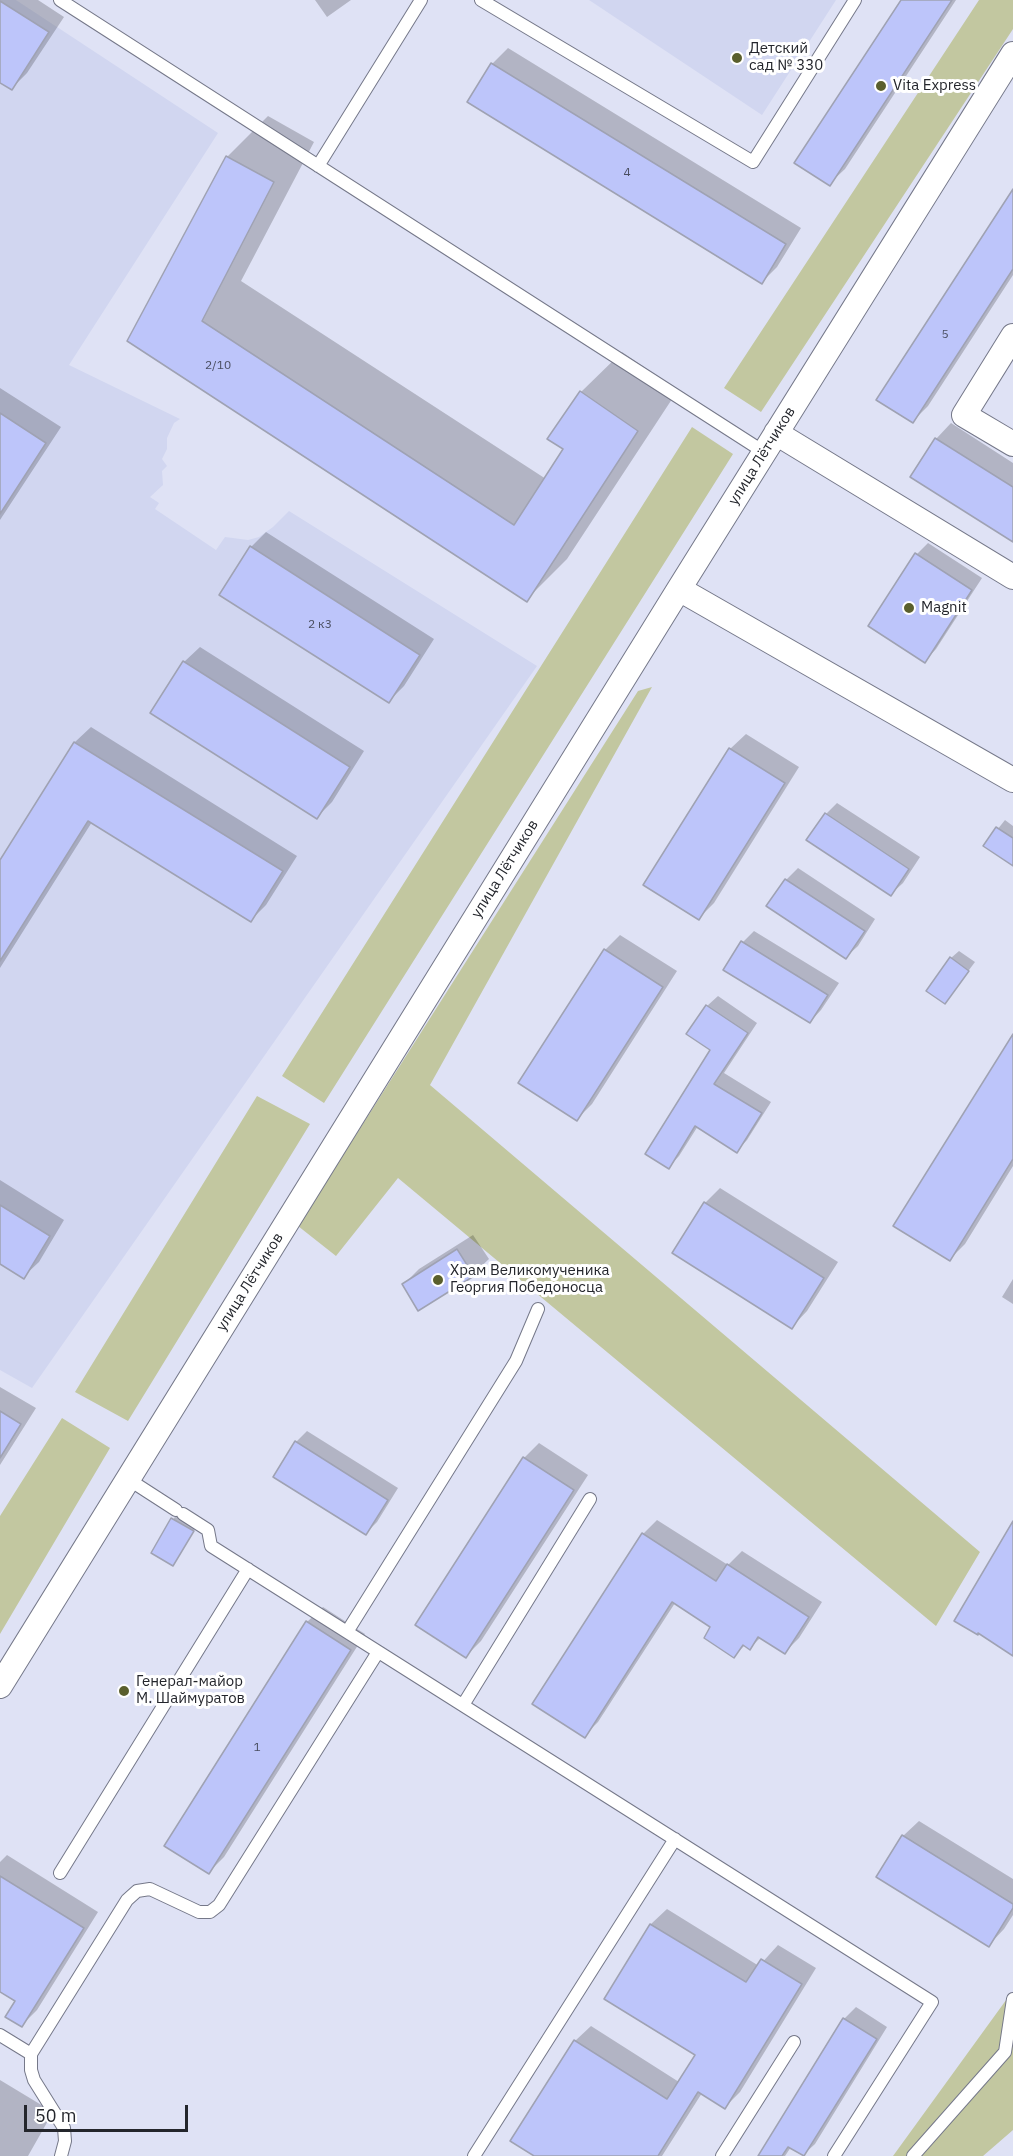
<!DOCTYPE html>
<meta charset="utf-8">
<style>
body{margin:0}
#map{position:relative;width:1013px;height:2156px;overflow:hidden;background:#dfe2f5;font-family:"IBM Plex Sans",sans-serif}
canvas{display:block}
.scale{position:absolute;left:24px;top:2105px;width:164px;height:27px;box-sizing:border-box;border:3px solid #24262c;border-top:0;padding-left:8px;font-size:18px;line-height:21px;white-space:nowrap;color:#24262c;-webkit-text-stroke:4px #fff;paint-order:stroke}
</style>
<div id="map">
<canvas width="1013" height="2156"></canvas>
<div class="scale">50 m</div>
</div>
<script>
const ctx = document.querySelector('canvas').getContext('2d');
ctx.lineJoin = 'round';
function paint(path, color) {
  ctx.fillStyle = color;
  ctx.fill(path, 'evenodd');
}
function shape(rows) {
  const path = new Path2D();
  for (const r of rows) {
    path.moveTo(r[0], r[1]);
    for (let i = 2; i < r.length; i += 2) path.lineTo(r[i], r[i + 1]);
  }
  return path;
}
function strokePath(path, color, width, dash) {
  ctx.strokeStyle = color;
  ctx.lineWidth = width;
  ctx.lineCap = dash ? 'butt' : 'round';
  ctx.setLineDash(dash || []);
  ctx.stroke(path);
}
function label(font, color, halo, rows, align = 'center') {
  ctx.font = font + ' "IBM Plex Sans",sans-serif';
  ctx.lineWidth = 6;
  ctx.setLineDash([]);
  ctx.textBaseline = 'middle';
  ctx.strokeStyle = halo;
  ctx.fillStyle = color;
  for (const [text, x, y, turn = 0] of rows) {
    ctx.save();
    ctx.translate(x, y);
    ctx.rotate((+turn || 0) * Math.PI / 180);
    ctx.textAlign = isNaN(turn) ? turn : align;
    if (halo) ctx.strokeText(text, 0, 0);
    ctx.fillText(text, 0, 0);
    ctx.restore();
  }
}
paint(shape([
 [0,0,16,0,218,133,69,365,180,419,174,423,167,438,167,449,162,459,167,466,162,471,163,485,150,497,159,503,155,509,216,550,225,537,248,540,259,537,273,527,289,511,537,666,32,1388,0,1370],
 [589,0,836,0,762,115]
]), '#d1d6f0');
paint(shape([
 [979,0,1013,0,1013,29,761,412,724,388],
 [692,427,733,454,324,1103,282,1076],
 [652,687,430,1085,980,1552,936,1626,398,1178,336,1256,298,1226,638,691],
 [257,1096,310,1124,128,1421,75,1392],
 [62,1418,110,1448,0,1634,0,1516],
 [1009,1996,1013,1996,1013,2130,983,2156,893,2156]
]), '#c2c7a0');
paint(shape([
 [0,0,38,0,64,17,27,73,12,88,0,81],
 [315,0,351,0,327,17],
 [903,0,956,0,845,169,829,184],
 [508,48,801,228,777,267,762,282,469,101,493,63],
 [268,116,314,142,241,281,546,479,565,448,581,392,622,352,678,390,567,559,526,600,129,340,227,157],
 [1013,192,1013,275,928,406,913,421],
 [0,388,61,427,0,520],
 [951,423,1013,463,1013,540,936,439],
 [266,532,434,639,404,686,389,701,251,547],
 [928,543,982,578,936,649,925,661,917,554],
 [200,647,364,751,332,802,317,817,152,712,184,662],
 [91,727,297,856,266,905,251,920,92,822,0,968,0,863,75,742],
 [746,734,799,767,714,903,699,918,730,749],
 [837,803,920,857,903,883,891,894,826,814],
 [1005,820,1013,826,1013,864,985,845],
 [798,868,875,919,858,946,846,957,769,906,786,880],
 [754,931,839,983,821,1010,810,1022,743,942],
 [620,935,677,971,592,1104,577,1119,605,950],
 [959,951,975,962,945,1002,951,958],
 [718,996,757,1023,724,1073,771,1102,747,1140,737,1151,698,1126,679,1156,669,1167,712,1050,707,1006],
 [1013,1037,1013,1166,965,1244,949,1260],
 [0,1180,64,1220,39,1262,23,1277,0,1262],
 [720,1188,838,1262,807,1311,792,1327,705,1203],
 [473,1235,489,1259,473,1274,419,1309,403,1285,419,1269],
 [1013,1279,1013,1304,1002,1297],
 [0,1387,36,1408,0,1465],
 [307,1431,398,1488,377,1522,366,1533,296,1442],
 [539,1443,588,1475,481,1641,466,1656,524,1458],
 [176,1515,196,1527,173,1564,153,1553],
 [657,1520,728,1565,742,1551,822,1602,799,1638,785,1652,761,1637,750,1648,745,1645,734,1656,712,1627,675,1603,598,1722,584,1736,643,1534],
 [323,1607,365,1634,224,1857,209,1872,307,1622],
 [919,1821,1013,1879,1013,1915,1004,1929,989,1945,903,1836],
 [7,1855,98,1912,37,2010,22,2025,17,2000,0,1990,0,1862],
 [667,1909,759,1966,778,1945,816,1968,740,2092,725,2107,702,2093,662,2156,537,2156,575,2041,591,2026,679,2082,697,2054,606,1998,651,1924],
 [856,2007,887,2027,815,2144,803,2155,791,2147,785,2156,759,2156,844,2019],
 [0,2080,53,2112,28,2156,0,2156]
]), '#0003');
const building = shape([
 [901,0,952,0,830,186,794,163,901,0],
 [0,1,49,32,12,90,0,83,0,1],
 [491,63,786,244,762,284,467,102,491,63],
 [226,156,274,182,202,321,514,525,563,449,547,439,580,391,638,431,527,602,127,341,226,156],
 [1013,189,1013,269,913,423,876,400,1013,189],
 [0,413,46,443,0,514,0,413],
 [935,438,1013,487,1013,542,910,477,935,438],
 [250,546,420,655,389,703,219,595,250,546],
 [915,553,972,590,925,663,868,626,915,553],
 [183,661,350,767,317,819,150,713,183,661],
 [74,742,283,871,251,922,88,821,0,961,0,860,74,742],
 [729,748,785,783,699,920,643,885,729,748],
 [825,813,909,869,891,896,806,840,825,813],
 [996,827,1013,838,1013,866,983,846,996,827],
 [785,879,865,931,846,959,766,906,785,879],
 [741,941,828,995,810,1023,723,970,741,941],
 [604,949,663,987,577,1121,518,1083,604,949],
 [950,957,969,971,945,1004,926,991,950,957],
 [706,1005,748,1033,714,1084,762,1113,737,1153,695,1126,669,1169,645,1154,710,1050,686,1034,706,1005],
 [1013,1034,1013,1159,950,1261,893,1226,1013,1034],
 [704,1202,824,1278,792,1329,672,1253,704,1202],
 [0,1205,50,1236,24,1279,0,1264,0,1205],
 [457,1249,474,1276,418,1311,402,1284,457,1249],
 [0,1411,21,1424,0,1458,0,1411],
 [295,1441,388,1500,366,1535,273,1477,295,1441],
 [523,1457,574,1490,466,1658,415,1625,523,1457],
 [171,1518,194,1531,173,1566,151,1553,171,1518],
 [1013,1521,1013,1656,978,1633,978,1635,954,1621,1013,1521],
 [642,1533,716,1581,727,1564,809,1617,785,1654,758,1637,750,1650,743,1645,734,1658,704,1638,710,1627,672,1602,585,1738,532,1704,642,1533],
 [306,1621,351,1650,209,1874,164,1846,306,1621],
 [902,1835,1013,1904,1013,1908,989,1947,876,1877,902,1835],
 [0,1876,84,1928,22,2027,5,2017,15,2001,0,1992,0,1876],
 [650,1924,746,1982,761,1959,802,1984,725,2109,698,2092,658,2156,534,2156,510,2141,574,2040,667,2099,695,2055,604,1999,650,1924],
 [843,2018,877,2039,804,2156,788,2147,782,2156,758,2156,843,2018]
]);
paint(building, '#bdc5fa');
strokePath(building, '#9fa2b3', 1.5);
const lane = shape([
 [60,0,764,452],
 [481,0,753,162,855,0],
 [318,166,421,0],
 [128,1479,176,1510],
 [183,1514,208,1530,211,1546,932,2002,834,2156],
 [347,1632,516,1361,538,1309],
 [463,1705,590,1499],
 [60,1873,248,1569],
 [0,2035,31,2054,127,1900,137,1891,150,1889,199,1912,210,1912,219,1905,378,1652],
 [31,2054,31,2070,34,2080,64,2128,65,2141,61,2156],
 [474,2156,675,1839],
 [722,2156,794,2042],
 [913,2156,1005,2052,1013,1999]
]);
const street = shape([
 [1013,336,964,415,1013,444],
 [776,433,1013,577],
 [679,589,1013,780],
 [0,1686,679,589,1013,54]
]);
strokePath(lane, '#757889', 14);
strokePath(street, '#757889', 26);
strokePath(lane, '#fff', 12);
strokePath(street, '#fff', 24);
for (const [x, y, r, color] of [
 [737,58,6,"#5a5f2d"],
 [881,86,6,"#5a5f2d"],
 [909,608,6,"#5a5f2d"],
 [438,1280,6,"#5a5f2d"],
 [124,1691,6,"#5a5f2d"]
]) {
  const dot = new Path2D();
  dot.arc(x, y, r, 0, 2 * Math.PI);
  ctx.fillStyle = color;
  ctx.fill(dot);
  strokePath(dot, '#fff', 2);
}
label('12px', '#4a4e60', null, [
 ["4",627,173],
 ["5",945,335],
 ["2/10",218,366],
 ["2 к3",320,625],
 ["1",257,1748]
]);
label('15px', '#24262c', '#fff', [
 ["Детский",749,49],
 ["сад № 330",749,66],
 ["Vita Express",893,86],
 ["Magnit",921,608],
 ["Храм Великомученика",450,1271],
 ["Георгия Победоносца",450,1288],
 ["Генерал-майор",136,1682],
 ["М. Шаймуратов",136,1699]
], 'left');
label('15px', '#24262c', '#fff', [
 ["улица Лётчиков",762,456,-58],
 ["улица Лётчиков",505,869,-58],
 ["улица Лётчиков",250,1282,-58]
]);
</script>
